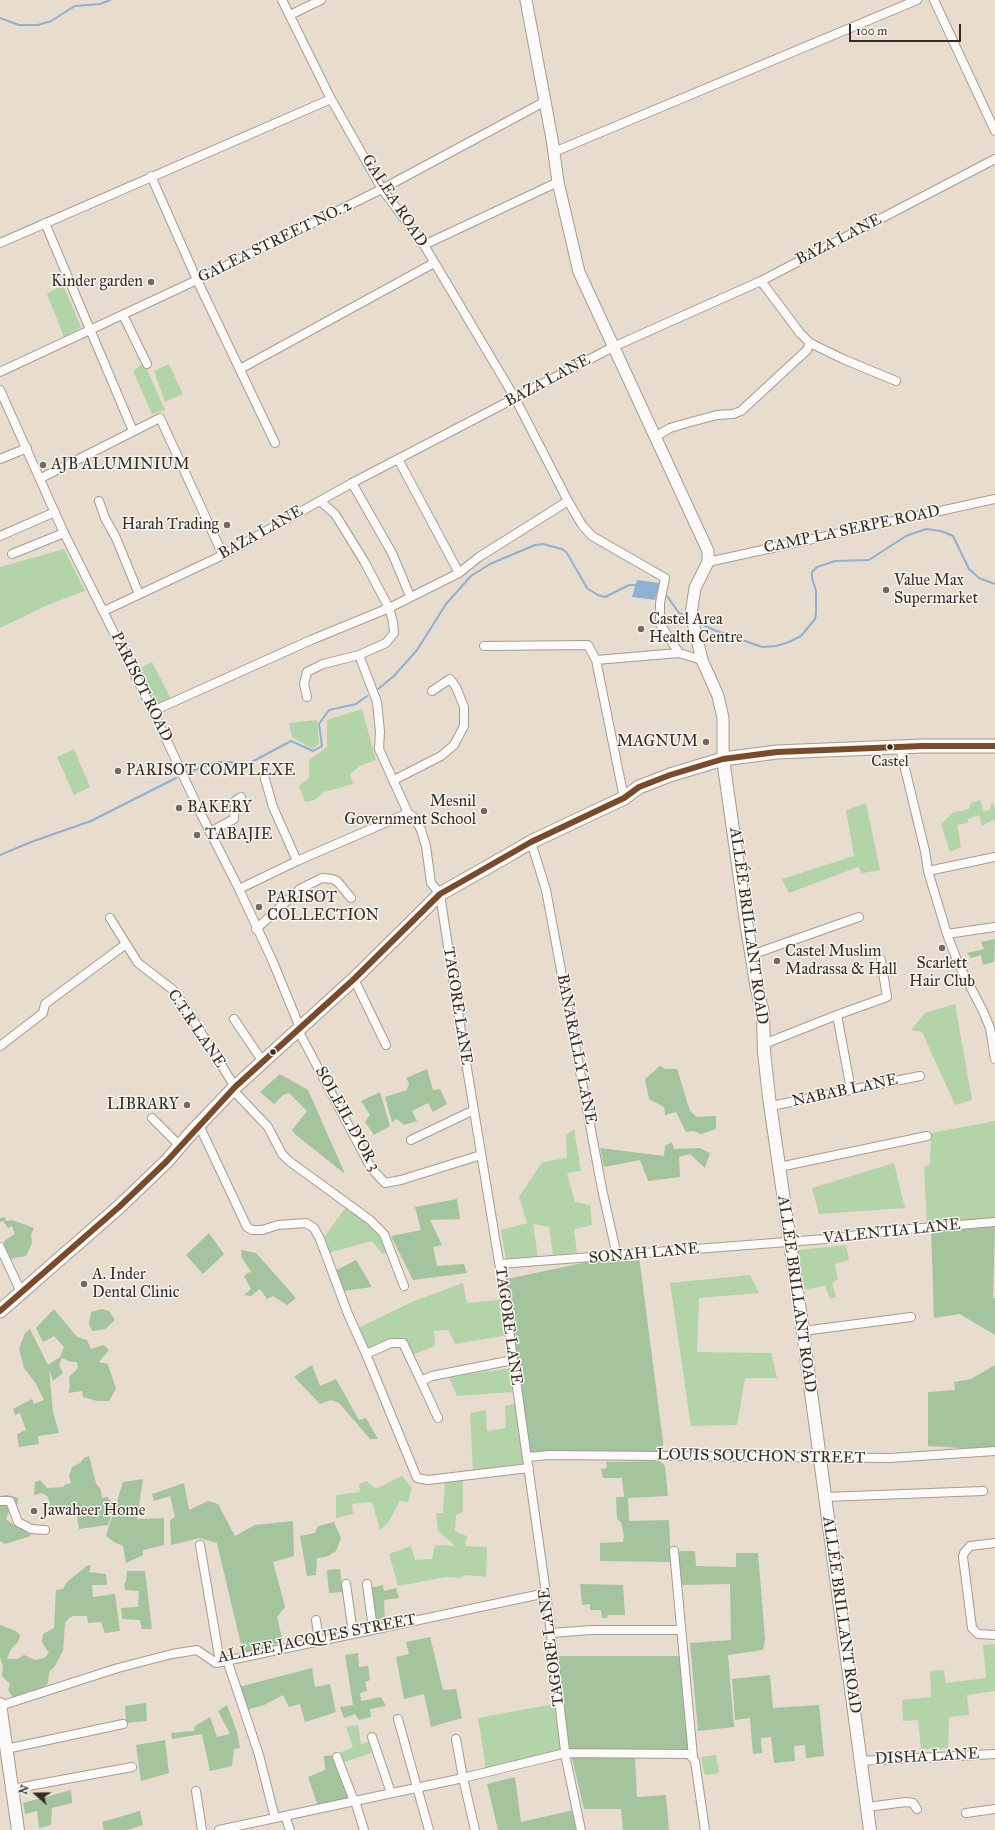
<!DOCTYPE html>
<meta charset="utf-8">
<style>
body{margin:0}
#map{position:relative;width:995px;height:1830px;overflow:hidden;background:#e7dccd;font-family:"IM FELL Great Primer",serif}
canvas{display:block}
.north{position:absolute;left:16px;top:1774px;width:40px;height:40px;-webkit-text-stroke:3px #f6f6f2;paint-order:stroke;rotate:290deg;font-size:11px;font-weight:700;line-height:16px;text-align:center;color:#3b2a1e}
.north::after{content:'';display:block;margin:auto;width:14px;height:18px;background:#3b2a1e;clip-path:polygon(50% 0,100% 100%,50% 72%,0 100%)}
.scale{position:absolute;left:849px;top:24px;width:112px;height:18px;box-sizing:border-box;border:2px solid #3b2a1e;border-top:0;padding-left:5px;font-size:12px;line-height:14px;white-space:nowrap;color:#3b2a1e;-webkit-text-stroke:3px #f6f6f2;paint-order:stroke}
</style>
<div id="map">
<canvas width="995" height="1830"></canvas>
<div class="north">N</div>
<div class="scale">100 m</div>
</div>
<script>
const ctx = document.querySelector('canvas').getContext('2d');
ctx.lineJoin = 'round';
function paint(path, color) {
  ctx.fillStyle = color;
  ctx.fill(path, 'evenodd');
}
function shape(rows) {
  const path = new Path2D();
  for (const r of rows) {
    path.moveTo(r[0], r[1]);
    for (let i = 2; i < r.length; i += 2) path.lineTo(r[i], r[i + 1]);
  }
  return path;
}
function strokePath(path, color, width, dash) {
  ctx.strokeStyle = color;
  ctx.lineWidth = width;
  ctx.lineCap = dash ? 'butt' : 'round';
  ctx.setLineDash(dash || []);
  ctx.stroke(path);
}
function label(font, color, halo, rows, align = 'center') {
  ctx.font = font + ' "IM FELL Great Primer",serif';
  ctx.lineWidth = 3;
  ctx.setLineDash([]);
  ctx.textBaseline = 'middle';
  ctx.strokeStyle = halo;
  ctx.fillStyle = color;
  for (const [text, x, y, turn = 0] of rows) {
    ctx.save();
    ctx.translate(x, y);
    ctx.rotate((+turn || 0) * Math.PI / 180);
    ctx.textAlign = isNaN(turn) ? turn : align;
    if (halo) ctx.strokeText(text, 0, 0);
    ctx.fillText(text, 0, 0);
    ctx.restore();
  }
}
paint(shape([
 [63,285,81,327,64,337,47,294],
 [144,363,165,410,152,414,133,371],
 [169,364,183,394,165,402,154,371],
 [64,549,85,591,50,604,0,628,0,567],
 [152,662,171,699,154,709,137,670],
 [362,709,376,760,360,766,350,774,353,784,324,792,315,800,305,802,299,786,309,778,309,760,327,747,327,720],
 [317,720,319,744,313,749,292,737,289,723],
 [74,749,90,787,74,795,57,757],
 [980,800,983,811,990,810,992,802,995,809,995,819,982,826,979,815,968,819,968,823,957,825,961,847,950,852,941,824,954,812,969,809,971,803],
 [866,803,880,870,862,873,858,867,789,893,782,879,854,856,846,810],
 [955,1004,972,1100,955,1105,922,1032,911,1030,925,1013],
 [995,1121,995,1221,927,1223,924,1167,930,1164,931,1133],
 [574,1129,581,1171,567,1173,575,1202,590,1205,592,1225,574,1229,577,1253,553,1255,549,1227,533,1224,538,1257,506,1261,501,1230,527,1223,519,1197,542,1162,567,1158,566,1135],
 [894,1163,905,1208,819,1214,812,1188],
 [346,1207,374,1229,389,1251,382,1254,372,1241,328,1253,323,1239],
 [846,1245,849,1260,835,1264,838,1279,832,1283,836,1297,830,1299,825,1286,801,1290,798,1250],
 [750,1275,759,1293,699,1298,697,1352,771,1353,777,1378,745,1378,737,1425,691,1426,670,1283],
 [463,1283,467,1303,499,1300,509,1335,455,1344,448,1330,434,1331,435,1346,412,1355,408,1343,398,1338,368,1349,358,1328,414,1301],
 [511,1368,512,1392,457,1396,449,1377],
 [516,1403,526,1463,473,1471,470,1413,486,1410,487,1431,506,1428,505,1406],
 [402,1476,412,1488,408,1502,400,1501,388,1523,380,1530,372,1502,352,1504,353,1514,336,1518,336,1495,360,1492,359,1484,366,1481,376,1489],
 [463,1478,463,1512,456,1515,455,1530,460,1534,467,1536,465,1546,487,1547,486,1577,466,1575,460,1578,446,1577,398,1586,389,1554,411,1546,415,1560,432,1559,435,1545,455,1546,438,1531,436,1513,443,1513,445,1481],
 [995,1644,995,1691,967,1695,969,1715,949,1717,948,1748,921,1749,918,1720,903,1721,902,1700,931,1697,930,1671,944,1670,946,1683,986,1678,983,1645],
 [554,1704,561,1752,486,1769,478,1718],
 [358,1725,361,1744,375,1740,377,1751,342,1763,337,1754,353,1747,346,1727],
 [716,1755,719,1773,707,1775,704,1773,701,1757]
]), '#b3d4a8');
paint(shape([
 [995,939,994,962,983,965,981,955,971,958,967,953,984,949,981,942],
 [660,1066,665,1069,677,1069,690,1111,697,1117,716,1116,716,1129,701,1134,693,1131,686,1132,676,1112,665,1115,664,1107,649,1099,645,1079],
 [427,1069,433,1090,440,1089,447,1104,433,1112,428,1103,412,1111,417,1121,404,1125,397,1119,392,1122,385,1097,407,1090,409,1083,406,1078],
 [280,1074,308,1090,345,1174,296,1135,292,1130,307,1111,289,1093,283,1095,274,1104,260,1092],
 [380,1092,390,1126,374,1135,365,1122,370,1115,361,1101],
 [672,1142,674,1149,700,1148,710,1153,705,1168,690,1154,679,1157,680,1177,648,1181,640,1160,604,1167,600,1148,664,1156,665,1146],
 [457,1199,460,1219,430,1220,442,1245,433,1247,437,1266,464,1264,467,1273,413,1280,391,1236,421,1230,415,1207],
 [5,1217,6,1221,12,1220,34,1228,31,1235,32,1243,26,1256,9,1259,5,1252,4,1241,15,1234,12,1226,8,1228,3,1221,0,1222,0,1218],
 [995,1222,993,1298,995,1298,995,1335,960,1314,934,1318,931,1228],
 [209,1233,224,1254,203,1274,186,1255],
 [241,1250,256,1253,296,1298,287,1305,273,1296,267,1299,260,1289,251,1296,244,1295,251,1289,244,1276,249,1272,252,1273,242,1258],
 [616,1256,639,1256,665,1457,528,1456,502,1280],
 [356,1260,372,1287,343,1291,335,1271],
 [54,1309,77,1337,87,1340,91,1349,104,1345,109,1350,99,1362,108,1364,116,1389,109,1401,97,1401,83,1397,82,1391,68,1393,70,1387,69,1377,78,1368,77,1362,71,1362,62,1358,59,1365,63,1373,53,1381,49,1369,53,1412,59,1433,38,1436,39,1444,19,1447,17,1434,26,1430,20,1413,15,1415,13,1409,32,1399,34,1404,44,1400,36,1384,24,1368,19,1349,25,1333,30,1329,48,1365,60,1357,64,1347,54,1336,43,1342,36,1328],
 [102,1309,109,1311,115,1320,105,1329,92,1331,89,1324,91,1312],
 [312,1365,320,1386,336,1379,359,1420,366,1418,378,1439,370,1439,339,1403,331,1400,320,1404,294,1377],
 [995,1365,995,1450,928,1446,928,1392,955,1390,954,1382,971,1379],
 [89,1456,96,1483,101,1490,102,1498,107,1497,115,1505,108,1525,79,1529,76,1511,61,1514,50,1507,48,1497,42,1493,34,1495,35,1482,40,1480,47,1488,64,1487,64,1485,71,1483,69,1476,72,1467,80,1463,84,1458],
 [660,1461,665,1466,668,1496,628,1498,629,1521,669,1520,671,1562,600,1561,600,1543,623,1542,624,1536,621,1522,617,1519,616,1497,624,1497,622,1478,603,1478,601,1469,607,1468,606,1462],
 [143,1479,137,1519,164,1518,164,1545,143,1550,143,1555,126,1563,123,1546,114,1542,106,1536,123,1482],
 [184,1483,189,1510,208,1501,218,1504,235,1536,255,1525,293,1521,294,1556,273,1562,285,1607,277,1617,283,1642,243,1653,217,1543,200,1538,171,1545,170,1520,175,1517,170,1496,154,1501,152,1494],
 [7,1495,18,1498,18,1503,9,1511,6,1519,14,1525,23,1527,31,1536,5,1544,0,1541,0,1496],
 [334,1522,341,1538,336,1551,326,1557,317,1558,316,1575,307,1576,300,1536,315,1533,318,1526],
 [681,1551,695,1551,696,1566,736,1567,736,1553,758,1553,765,1639,763,1650,728,1655,734,1727,698,1731,690,1643,731,1640,730,1584,682,1585,678,1554],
 [88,1565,91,1566,89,1572,106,1574,107,1585,92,1585,93,1597,115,1594,120,1631,105,1633,101,1622,88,1623,87,1616,73,1616,69,1618,65,1623,63,1651,55,1666,49,1672,48,1683,40,1692,32,1690,26,1692,23,1696,13,1698,8,1690,10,1684,2,1676,3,1667,0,1657,0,1625,16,1631,20,1635,18,1642,11,1649,7,1659,17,1659,24,1655,35,1660,44,1658,49,1653,42,1642,43,1634,54,1628,56,1590,63,1589,67,1582],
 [340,1569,343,1592,329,1593,327,1570],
 [127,1571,145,1571,152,1629,142,1629,140,1620,122,1619,121,1608,138,1607,139,1591,125,1590,124,1584,126,1582],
 [580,1584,623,1585,625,1615,608,1615,607,1618,602,1618,601,1610,590,1610,590,1604,582,1605],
 [383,1585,384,1591,396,1588,399,1598,384,1600,385,1621,374,1623,370,1588],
 [430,1637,443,1690,456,1689,462,1718,431,1727,424,1694,404,1699,396,1657,409,1654,406,1642],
 [358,1653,359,1667,368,1666,370,1680,365,1682,367,1691,360,1693,361,1701,381,1697,386,1706,370,1709,371,1717,359,1720,355,1714,344,1718,340,1707,353,1705,345,1655],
 [553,1656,685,1656,691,1750,565,1749],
 [312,1668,315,1687,330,1684,336,1712,305,1722,300,1704,289,1707,283,1695,264,1705,243,1711,235,1688],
 [770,1675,773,1708,819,1705,824,1756,806,1758,805,1745,794,1746,795,1761,774,1763,771,1737,761,1738,762,1753,753,1754,750,1718,735,1720,732,1679],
 [146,1703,147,1721,126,1723,125,1706],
 [227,1705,237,1732,240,1748,234,1749,232,1766,210,1771,202,1734,172,1739,171,1733,194,1731,195,1726,210,1717,217,1737,230,1734,218,1711],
 [165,1740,169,1773,141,1781,136,1745],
 [335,1755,351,1799,319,1809,308,1777,325,1770,324,1756],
 [572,1758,635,1758,637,1797,666,1795,669,1830,623,1830,621,1809,584,1809],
 [515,1777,521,1822,574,1810,579,1830,498,1830,487,1784],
 [71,1790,72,1803,52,1808,51,1825,39,1828,37,1811,25,1814,23,1803],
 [140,1811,143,1825,127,1830,104,1830,102,1822]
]), '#a4c49d');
paint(shape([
 [637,580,660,583,655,600,632,597]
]), '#8fb0d3');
strokePath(shape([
 [0,18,19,25,38,25,51,21,75,6,100,4,110,0],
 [667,596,679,613,685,615],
 [699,623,714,630,762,647,776,646,789,642,801,636,815,619,816,613,816,591,812,578,812,572,817,567,835,561,869,560,906,536,926,529,941,531,953,536,969,569,979,578,995,584],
 [378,689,394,676,417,650,446,604,471,576,490,564,535,545,543,544,562,549,567,553,587,588,598,595,605,597,629,585,637,585],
 [187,773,216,762,230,762,246,765,291,741,313,751,322,746,319,724,329,710,356,704,367,696],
 [0,855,31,842,91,821,176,778]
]), '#8fb0d3', 2);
const minor = shape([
 [282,0,331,99,382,189,424,245,515,398,568,501,582,525,592,536,665,578,660,603,660,624,679,653,702,660],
 [934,0,995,131],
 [290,15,321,0],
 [554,152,917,0],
 [151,176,197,280,275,443],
 [45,223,133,431],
 [0,243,331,99],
 [424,245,558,182],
 [761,281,800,333,810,343,843,359,896,381],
 [123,315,147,364],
 [240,369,434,263],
 [0,372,197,280,382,189,544,102],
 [0,390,64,533,153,711,202,816,239,889,273,962,300,1028],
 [655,437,670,428,687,423,717,415,733,414,741,411,807,350,810,343],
 [0,459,27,448],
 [398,459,459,573],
 [41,478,160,418,223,555],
 [352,483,392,553,410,596],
 [99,501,105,518,116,538,139,594],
 [0,536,55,512],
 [12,554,64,533],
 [708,562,995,499],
 [104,611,223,555,352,483,613,347,761,281,995,159],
 [484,646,588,645,596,660,679,653],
 [359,655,377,702,380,732,379,749,408,813,415,818,421,830,426,846,431,883,440,894,462,1038,501,1274,546,1593,566,1759,581,1830],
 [596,660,624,798],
 [307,697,304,684,307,672,323,664,359,655,386,643,394,633,393,622,389,608,364,561,335,514,320,501],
 [153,711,311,640,389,608,459,573,479,557,568,501],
 [900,748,925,851,928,871,947,934,958,963,983,1011,990,1028,995,1059],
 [265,779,273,807,297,861,408,813],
 [394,780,441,756,454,745,464,726,464,707,456,687,450,679,432,691],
 [210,832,234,819,235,801,241,797],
 [531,842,546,890,602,1189,617,1256],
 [928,871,995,857],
 [239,889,297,861],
 [110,918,138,963,172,989,182,1002,235,1087],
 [256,929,300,889,322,878,332,879,337,881,351,898],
 [947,934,995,927],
 [751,955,859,917],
 [354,979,386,1045],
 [837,1015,887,997,881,960],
 [234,1019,263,1062],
 [298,1030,371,1168,385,1183,401,1180,481,1155],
 [764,1044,837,1015,851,1090],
 [0,1046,43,1013,45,1004,126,944],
 [233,1090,268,1127,282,1154,289,1161,370,1220,384,1234,404,1286],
 [771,1106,920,1076],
 [152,1118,180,1146],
 [199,1125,247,1227,252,1230,262,1230,278,1225,306,1223,314,1228,320,1239,348,1314,366,1354,417,1478,428,1480,529,1468],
 [411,1140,474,1110],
 [779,1167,927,1136],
 [0,1247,21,1292],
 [500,1264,826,1239,898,1230,995,1222],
 [803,1331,911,1317],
 [366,1354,391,1343,403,1343,421,1381,432,1376,513,1360],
 [421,1381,438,1418],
 [528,1457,549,1455,890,1458,995,1451],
 [825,1497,983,1491],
 [0,1501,10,1501,18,1522,31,1529,45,1530],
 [995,1543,970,1546,964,1553,963,1557,972,1628,978,1634,995,1635],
 [200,1545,220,1662],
 [674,1551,693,1757],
 [346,1584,353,1633],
 [367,1584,373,1629],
 [316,1620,319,1640],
 [551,1633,591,1630,681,1630],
 [227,1660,259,1755,275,1818],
 [0,1706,118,1668,172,1654,197,1650,216,1663,546,1593],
 [398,1719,429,1830],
 [372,1737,391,1793],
 [456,1739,463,1778,565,1753,689,1754,695,1761,705,1830],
 [6,1749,123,1724],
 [337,1757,354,1801],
 [859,1761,995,1754],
 [12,1789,132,1767],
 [196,1791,202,1830],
 [355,1801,364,1830],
 [867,1807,906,1802,913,1803,917,1809],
 [966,1813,995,1809],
 [285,1816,290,1830],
 [219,1830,463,1778,475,1830]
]);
const tertiary = shape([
 [526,0,552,139,558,182,579,272,708,551,708,562,695,588,691,614,702,660,718,696,723,718,723,759]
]);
const secondary = shape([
 [723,759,747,928,757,989,763,1013,764,1052,769,1097,801,1318,870,1830],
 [0,1704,18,1830]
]);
const primary = shape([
 [0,1311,119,1207,167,1161,191,1133,235,1087,354,979,440,894,507,856,531,842,624,798,639,787,670,775,723,759,777,752,922,746,995,746]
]);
strokePath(minor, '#a59d93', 10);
strokePath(tertiary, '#a59d93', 13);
strokePath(secondary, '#a59d93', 14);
strokePath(primary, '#a59d93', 15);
strokePath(minor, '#fbfaf8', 8);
strokePath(tertiary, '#fbfaf8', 11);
strokePath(secondary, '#fbfaf8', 12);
strokePath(primary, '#fbfaf8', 13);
strokePath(shape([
 [0,1311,119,1207,167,1161,235,1087,354,979,440,894,531,842,624,798,639,787,670,775,723,759,777,752,922,746,995,746]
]), '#7a4b2a', 6);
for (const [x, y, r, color] of [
 [151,282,4,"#77685b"],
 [43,465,4,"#77685b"],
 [227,525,4,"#77685b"],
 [886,590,4,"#77685b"],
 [641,629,4,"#77685b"],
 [706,742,4,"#77685b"],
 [890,747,3.5,"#3b2a1e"],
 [118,771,4,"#77685b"],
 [179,808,4,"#77685b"],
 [484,811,4,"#77685b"],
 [197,835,4,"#77685b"],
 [259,907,4,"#77685b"],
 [942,948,4,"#77685b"],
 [777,961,4,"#77685b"],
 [273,1052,3.5,"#3b2a1e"],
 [187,1105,4,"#77685b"],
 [84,1284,4,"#77685b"],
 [34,1511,4,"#77685b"]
]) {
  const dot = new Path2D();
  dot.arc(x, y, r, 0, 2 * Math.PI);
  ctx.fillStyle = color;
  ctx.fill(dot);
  strokePath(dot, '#f6f6f2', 1.5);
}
label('15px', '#3b2a1e', '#f6f6f2', [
 ["Castel",890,762]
]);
label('16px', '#3b2a1e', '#f6f6f2', [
 ["GALEA ROAD",394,201,57],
 ["BAZA LANE",839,240,-27],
 ["GALEA STREET NO. 2",275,242,-26],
 ["BAZA LANE",548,381,-28],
 ["CAMP LA SERPE ROAD",852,530,-12],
 ["BAZA LANE",261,533,-29],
 ["PARISOT ROAD",141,687,64],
 ["ALLÉE BRILLANT ROAD",748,926,82],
 ["TAGORE LANE",457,1006,81],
 ["C.T.R LANE",196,1029,56],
 ["BANARALLY LANE",576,1049,79],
 ["NABAB LANE",845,1091,-12],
 ["SOLEIL D'OR 3",347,1119,61],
 ["VALENTIA LANE",892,1232,-6],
 ["SONAH LANE",644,1254,-5],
 ["ALLÉE BRILLANT ROAD",796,1294,82],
 ["TAGORE LANE",508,1326,82],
 ["LOUIS SOUCHON STREET",761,1457,1],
 ["ALLÉE BRILLANT ROAD",841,1615,82],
 ["ALLEE JACQUES STREET",317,1639,-11],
 ["TAGORE LANE",552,1647,-97],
 ["DISHA LANE",927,1757,-3]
]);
label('16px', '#3b2a1e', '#f6f6f2', [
 ["Kinder garden",143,282,"right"],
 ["AJB ALUMINIUM",51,465],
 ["Harah Trading",219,525,"right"],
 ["Value Max",894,581],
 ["Supermarket",894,599],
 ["Castel Area",649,620],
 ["Health Centre",649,638],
 ["MAGNUM",698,742,"right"],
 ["PARISOT COMPLEXE",126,771],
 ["Mesnil",476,802,"right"],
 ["Government School",476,820,"right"],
 ["BAKERY",187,808],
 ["TABAJIE",205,835],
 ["PARISOT",267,898],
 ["COLLECTION",267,916],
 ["Castel Muslim",785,952],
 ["Madrassa & Hall",785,970],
 ["Scarlett",942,964,"center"],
 ["Hair Club",942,982,"center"],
 ["LIBRARY",179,1105,"right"],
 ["A. Inder",92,1275],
 ["Dental Clinic",92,1293],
 ["Jawaheer Home",42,1511]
], 'left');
</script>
